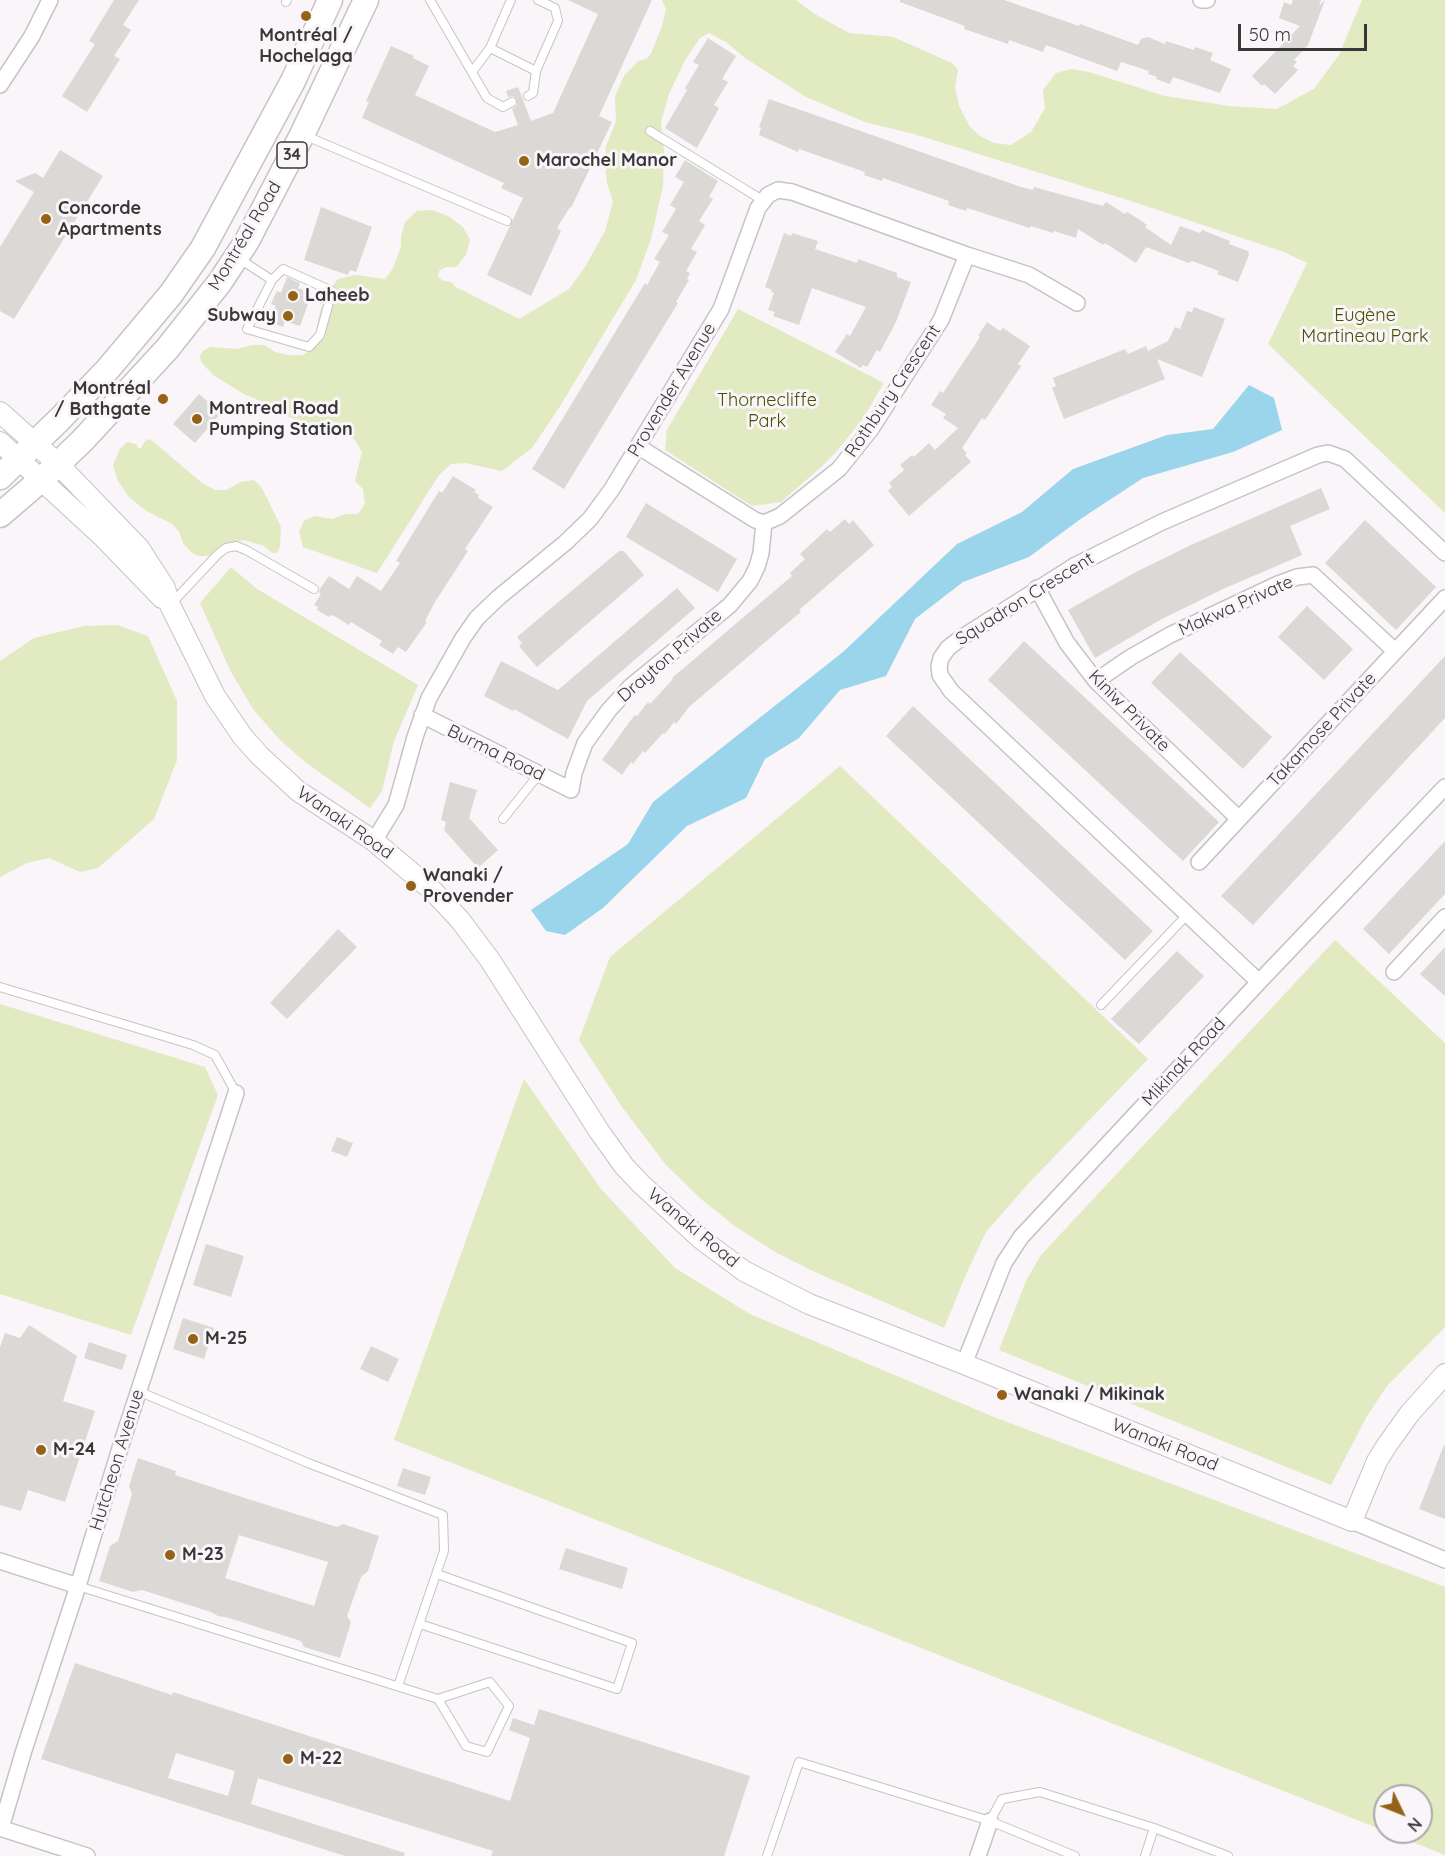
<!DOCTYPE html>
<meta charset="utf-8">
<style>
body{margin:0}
#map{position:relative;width:1445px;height:1856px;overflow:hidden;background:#f9f5f9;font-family:Quicksand,sans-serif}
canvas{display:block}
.north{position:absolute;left:1373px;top:1784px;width:60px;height:60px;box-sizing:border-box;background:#f9f5f9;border:2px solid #aca9ac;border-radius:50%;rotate:133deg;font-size:16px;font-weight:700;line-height:24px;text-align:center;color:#393839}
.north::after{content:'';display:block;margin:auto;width:21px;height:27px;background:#966218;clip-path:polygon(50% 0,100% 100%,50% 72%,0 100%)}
.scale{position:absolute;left:1238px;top:24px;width:129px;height:27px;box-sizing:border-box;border:3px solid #393839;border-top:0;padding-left:8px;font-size:18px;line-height:21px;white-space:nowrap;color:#393839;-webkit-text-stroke:4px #f9f5f9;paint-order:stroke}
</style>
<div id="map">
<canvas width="1445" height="1856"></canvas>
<div class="north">N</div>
<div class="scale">50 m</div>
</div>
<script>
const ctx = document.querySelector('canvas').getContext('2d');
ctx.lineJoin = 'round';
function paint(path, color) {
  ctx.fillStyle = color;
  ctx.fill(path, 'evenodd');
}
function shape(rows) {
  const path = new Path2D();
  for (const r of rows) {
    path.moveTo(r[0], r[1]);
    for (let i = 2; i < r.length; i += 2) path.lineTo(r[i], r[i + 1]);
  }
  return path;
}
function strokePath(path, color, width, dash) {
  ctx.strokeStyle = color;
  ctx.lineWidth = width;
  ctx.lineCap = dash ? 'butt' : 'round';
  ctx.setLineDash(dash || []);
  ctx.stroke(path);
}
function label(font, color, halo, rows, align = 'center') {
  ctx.font = font + ' Quicksand,sans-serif';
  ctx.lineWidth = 6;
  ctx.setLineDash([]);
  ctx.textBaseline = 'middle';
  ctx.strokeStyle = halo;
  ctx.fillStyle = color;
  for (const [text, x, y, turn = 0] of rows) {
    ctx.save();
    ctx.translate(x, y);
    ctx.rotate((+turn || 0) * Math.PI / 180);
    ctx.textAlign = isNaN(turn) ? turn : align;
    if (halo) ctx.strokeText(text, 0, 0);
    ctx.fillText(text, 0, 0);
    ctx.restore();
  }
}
paint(shape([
 [662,0,796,0,813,13,849,33,893,37,952,63,958,70,955,88,959,106,970,127,980,136,994,143,1011,145,1031,132,1045,108,1043,90,1056,73,1072,69,1089,72,1165,96,1229,106,1277,109,1314,89,1339,55,1362,0,1445,0,1445,513,1268,344,1307,263,1284,252,1134,202,914,134,865,122,806,97,745,58,726,42,709,33,700,38,685,60,669,94,661,122,664,151,663,186,651,239,636,280,559,408,532,448,502,471,465,463,451,464,439,475,377,573,303,547,299,532,304,521,314,516,332,519,346,514,358,514,365,504,363,489,355,481,362,452,355,440,345,431,330,424,309,423,289,417,270,405,244,394,213,375,201,362,200,355,204,350,211,347,237,349,252,345,264,345,275,352,287,355,302,355,312,350,320,311,327,294,338,279,355,275,385,279,392,270,401,247,401,237,405,222,417,211,432,210,448,216,463,227,470,240,466,255,456,267,446,267,439,271,438,276,443,281,451,282,456,287,519,319,569,289,585,267,605,231,613,202,607,183,605,163,606,146,616,121,615,96,624,76,638,61,646,59,651,54,662,26,666,9],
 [738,309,884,383,862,420,835,453,820,468,781,502,752,506,665,450,667,430],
 [150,439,202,483,215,490,226,490,241,482,254,480,262,488,281,527,280,547,277,553,272,553,264,546,244,540,223,545,216,556,198,556,191,552,183,543,179,531,172,524,145,510,129,497,118,481,113,465,120,449,127,442,132,443,137,445,138,448,141,448,145,441],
 [231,567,257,589,418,685,394,741,382,791,370,808,305,762,279,739,253,709,230,670,200,603],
 [117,625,148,636,177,701,177,760,154,819,98,868,80,872,49,858,27,863,0,877,0,661,34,638,84,626],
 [840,766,1148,1059,1028,1184,986,1232,967,1272,944,1328,817,1273,775,1252,736,1227,701,1199,666,1165,622,1107,579,1040,610,957],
 [1335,940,1445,1043,1445,1327,1387,1386,1367,1416,1331,1485,999,1350,1026,1281,1041,1255],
 [0,1004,205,1067,218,1095,131,1335,0,1294],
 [524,1079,601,1189,675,1268,750,1314,994,1417,1445,1587,1445,1855,1387,1832,1421,1832,1421,1796,1385,1796,1385,1831,394,1440]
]), '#e1eac1');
paint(shape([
 [1249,385,1274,398,1282,430,1233,452,1143,478,1082,518,1029,557,963,582,915,619,886,676,840,690,799,738,765,759,746,798,687,826,603,908,565,935,546,931,531,910,628,844,653,802,843,652,957,544,1022,512,1073,469,1167,435,1213,429]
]), '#9bd5ec');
paint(shape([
 [114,0,139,0,123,25,131,30,114,56,120,59,87,112,62,96,95,44,89,41],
 [568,0,652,0,599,116,612,122,571,208,570,207,557,228,561,231,531,296,487,275,523,198,501,188,504,183,362,118,369,102,366,101,391,46,414,56,413,58,429,66,415,95,495,132,518,125,512,109,517,105,517,100,513,96,508,97,506,91,518,87,531,121,553,113,598,14],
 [900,0,1004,0,1079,26,1080,24,1138,45,1141,39,1148,37,1165,44,1166,41,1194,50,1195,47,1213,53,1210,60,1231,69,1220,93,1173,77,1170,84,1156,79,1157,77,1148,74,1149,71,1121,62,1117,71,1046,45,1043,52,1009,40,1008,44,964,29,965,26,900,2],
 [1293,0,1321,0,1319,6,1325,0,1308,45,1294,60,1297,62,1293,66,1298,70,1275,94,1264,84,1262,86,1252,76,1300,26,1279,18,1284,2,1291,5],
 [708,38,736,56,722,79,728,82,714,105,719,108,697,148,665,128,687,90,685,88,699,65,693,62],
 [769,99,1021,187,1033,190,1034,187,1103,206,1106,202,1125,214,1127,212,1137,218,1147,225,1145,227,1171,245,1180,226,1200,233,1202,230,1230,241,1229,244,1248,251,1249,255,1238,282,1217,274,1219,271,1192,261,1189,263,1146,247,1136,263,1105,243,1103,245,1078,229,1076,238,1054,231,1053,233,1031,226,1030,228,967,208,966,211,948,205,949,201,883,178,882,181,864,175,865,172,799,149,798,152,759,135,761,128,759,127],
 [60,150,103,176,14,319,0,311,0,247,34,192,15,181,35,173,43,178],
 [685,160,718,181,709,197,713,199,699,221,705,225,691,249,697,252,686,271,690,273,687,279,689,280,676,302,678,303,564,489,532,469,645,283,647,285,660,262,654,259,669,235,662,232,676,209,670,205,684,182,675,177],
 [321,207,372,227,356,272,350,270,348,275,304,260],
 [784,233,791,236,792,233,818,241,815,249,857,263,858,259,897,273,897,277,911,282,896,322,880,352,877,350,867,367,863,365,861,368,835,352,847,334,850,336,866,307,812,288,799,325,773,316,775,312,768,310,774,293,771,292,772,290,765,287],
 [287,277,300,283,298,288,312,293,300,326,285,321,283,327,269,322,276,306,271,304,274,297,277,291,281,293],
 [1194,307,1225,319,1202,377,1157,359,1165,379,1064,419,1052,388,1056,386,1053,378,1125,349,1128,354,1146,346,1148,351,1168,341,1175,327,1180,329,1187,311,1192,312],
 [987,322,1000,331,1003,328,1030,346,1018,364,1021,366,985,420,982,418,962,448,967,453,965,455,971,462,909,516,888,491,892,487,889,483,904,470,900,465,912,455,914,457,929,443,935,450,958,428,943,418,946,414,931,405,940,391,943,393,947,387,980,337,978,336],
 [199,394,221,413,195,443,173,424],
 [453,476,476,490,474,492,479,495,478,498,493,507,465,549,468,551,435,602,425,621,427,622,406,652,398,647,393,654,379,645,382,641,351,622,349,625,334,616,330,615,329,617,317,610,318,607,314,605,321,594,319,593,320,589,329,576,349,589,357,576,381,591,400,563,396,561,439,491,442,493],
 [1321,488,1330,509,1290,526,1302,555,1223,589,1160,620,1095,658,1068,610,1134,573,1191,545],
 [646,503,737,559,718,592,626,537],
 [845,519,849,524,853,520,874,545,799,610,801,612,790,621,689,707,676,724,674,722,665,734,663,733,645,753,643,751,633,764,631,762,622,775,602,760,630,721,635,715,637,716,648,702,650,704,673,679,672,678,792,576,790,573,805,559,800,554,827,529,830,532],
 [1365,520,1436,587,1396,630,1325,563],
 [619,551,624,551,644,575,537,667,519,646,522,643,517,637],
 [677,588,695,608,587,701,568,739,514,709,513,711,484,696,501,661,558,690],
 [1307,606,1353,649,1324,680,1278,637],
 [1024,641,1219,822,1183,861,988,680],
 [1180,652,1272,737,1243,769,1151,683],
 [1445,656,1445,718,1253,925,1221,896],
 [913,706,1153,931,1125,960,886,736],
 [450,782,477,790,469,818,498,850,478,868,444,830,446,822,441,820],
 [1445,841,1445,894,1389,954,1363,929],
 [338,929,357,947,287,1019,270,1003],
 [1445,947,1445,996,1420,974],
 [1177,951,1204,976,1139,1044,1111,1019],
 [337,1137,353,1143,347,1157,331,1151],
 [206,1244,244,1256,231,1297,193,1285],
 [183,1318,214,1328,204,1359,173,1349],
 [29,1325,77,1356,63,1401,95,1411,65,1502,28,1490,21,1511,0,1505,0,1347,5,1333,20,1338],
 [89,1342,127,1355,122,1370,84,1358],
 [371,1346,399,1359,388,1382,360,1369],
 [1444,1445,1445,1446,1445,1519,1419,1509],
 [138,1458,176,1471,175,1475,248,1499,337,1527,343,1524,379,1536,368,1571,361,1577,347,1616,351,1622,340,1658,304,1647,301,1641,229,1618,218,1616,211,1612,142,1590,133,1592,99,1581,110,1546,118,1541,132,1494,129,1486],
 [239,1535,328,1562,314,1606,225,1578],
 [403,1468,431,1477,425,1495,397,1486],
 [566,1548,628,1568,622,1589,559,1569],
 [75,1663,172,1695,173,1692,510,1801,530,1738,509,1730,513,1718,534,1725,539,1709,750,1776,724,1856,491,1856,493,1851,258,1778,251,1804,405,1853,404,1856,345,1856,41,1759],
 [176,1753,235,1771,228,1796,168,1778]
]), '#dbd9d5');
const service = shape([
 [430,0,487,98,503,107,512,102],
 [286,2,287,0],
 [490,48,511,0],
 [536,71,558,21,555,8,538,0],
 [472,72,490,48,536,71,533,93,528,96],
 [650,131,764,201],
 [306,136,507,221],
 [238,258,272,280,247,329,309,347,320,335,332,291,283,269,272,280],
 [171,604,218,554,226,548,236,546,246,550,314,589],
 [503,819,539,774],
 [0,987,193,1045,215,1055,236,1093],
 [1101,1005,1188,914],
 [138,1391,308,1463,443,1515,444,1551,398,1686],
 [78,1586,438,1699,490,1682,509,1706,487,1752,466,1746,438,1699],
 [420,1624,617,1689,632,1643,437,1574],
 [990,1821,1002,1799,1040,1792,1154,1828,1228,1856],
 [767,1856,799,1762,990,1821,1075,1856],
 [1145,1856,1154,1828]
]);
const minor = shape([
 [1201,0,1207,0],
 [0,85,32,36,50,0],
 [639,447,755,520,764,523,780,516,839,469,871,429,941,320,967,255],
 [1037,588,1067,643,1096,681,1239,819],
 [1096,681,1131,657,1170,635,1278,584,1297,577,1313,575,1395,651],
 [422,715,571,790,574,773,585,743,609,710,630,687,730,605,750,581,757,567,761,553,764,523],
 [374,841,396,805,415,737,429,698,463,638,477,618,499,597,565,543,590,519,612,489,721,309,758,208,768,195,778,190,792,192,967,255,1029,275,1077,303],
 [1199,862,1445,598],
 [1394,972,1445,917],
 [1259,982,951,691,940,675,939,666,941,658,948,648,961,638,1074,566,1162,522,1318,455,1328,453,1345,459,1445,553],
 [964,1364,1004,1263,1021,1237,1259,982,1445,787],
 [1352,1521,1445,1560],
 [0,1561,78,1586],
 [0,1828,87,1856],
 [1,1828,24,1750,78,1586,121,1445,236,1093],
 [978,1856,990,1821]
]);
const tertiary = shape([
 [0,412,58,464,139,548,165,588,170,605,215,696,243,737,260,756,298,791,374,841,433,891,460,920,490,960,599,1131,624,1166,641,1184,701,1239,744,1271,809,1304,964,1364,1352,1521,1377,1461,1387,1445,1410,1413,1445,1374],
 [0,442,104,538,162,598]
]);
const primary = shape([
 [0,477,60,419,108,369,171,294,203,248,293,81,330,0],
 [0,515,42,479,82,441,167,349,220,282,247,241,302,135,366,0]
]);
strokePath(service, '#c6c3c6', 10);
strokePath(minor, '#c6c3c6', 18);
strokePath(tertiary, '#c6c3c6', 22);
strokePath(primary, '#c6c3c6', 27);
strokePath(service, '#fff', 8);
strokePath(minor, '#fff', 15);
strokePath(tertiary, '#fff', 20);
strokePath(primary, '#fff', 24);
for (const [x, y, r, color] of [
 [306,16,6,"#966218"],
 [524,161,6,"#966218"],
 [46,219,6,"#966218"],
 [293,296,6,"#966218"],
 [288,316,6,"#966218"],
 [163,399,6,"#966218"],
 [197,419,6,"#966218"],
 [411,886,6,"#966218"],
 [193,1339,6,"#966218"],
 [1002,1395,6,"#966218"],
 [41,1450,6,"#966218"],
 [170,1555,6,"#966218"],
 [288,1759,6,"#966218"]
]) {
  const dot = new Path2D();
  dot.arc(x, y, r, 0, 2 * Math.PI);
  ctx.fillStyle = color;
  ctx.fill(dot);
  strokePath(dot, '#f9f5f9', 2);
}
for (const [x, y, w] of [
 [292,155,30]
]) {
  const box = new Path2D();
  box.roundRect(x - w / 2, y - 13, w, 26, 4.5);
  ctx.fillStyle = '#f9f5f9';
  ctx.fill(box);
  strokePath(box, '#393839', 1.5);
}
label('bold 16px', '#393839', null, [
 ["34",292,155]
]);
label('bold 18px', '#393839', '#f9f5f9', [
 ["Montréal /",306,36,"center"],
 ["Hochelaga",306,57,"center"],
 ["Marochel Manor",536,161],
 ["Concorde",58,209],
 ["Apartments",58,230],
 ["Laheeb",305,296],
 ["Subway",276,316,"right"],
 ["Montréal",151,389,"right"],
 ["/ Bathgate",151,410,"right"],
 ["Montreal Road",209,409],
 ["Pumping Station",209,430],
 ["Wanaki /",423,876],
 ["Provender",423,897],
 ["M-25",205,1339],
 ["Wanaki / Mikinak",1014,1395],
 ["M-24",53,1450],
 ["M-23",182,1555],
 ["M-22",300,1759]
], 'left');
label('18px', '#393839', '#f9f5f9', [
 ["Montréal Road",245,236,-59],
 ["Provender Avenue",672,390,-59],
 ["Rothbury Crescent",893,391,-56],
 ["Squadron Crescent",1025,599,-32],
 ["Makwa Private",1236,606,-24],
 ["Drayton Private",670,656,-41],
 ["Kiniw Private",1129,711,45],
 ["Takamose Private",1322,730,-47],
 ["Burma Road",496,753,26],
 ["Wanaki Road",345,823,35],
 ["Mikinak Road",1184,1062,-47],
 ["Wanaki Road",693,1228,40],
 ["Wanaki Road",1165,1445,22],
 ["Hutcheon Avenue",117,1460,-73]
]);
label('18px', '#485200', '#f9f5f9', [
 ["Eugène",1365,316],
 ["Martineau Park",1365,337],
 ["Thornecliffe",767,401],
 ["Park",767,422]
]);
</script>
